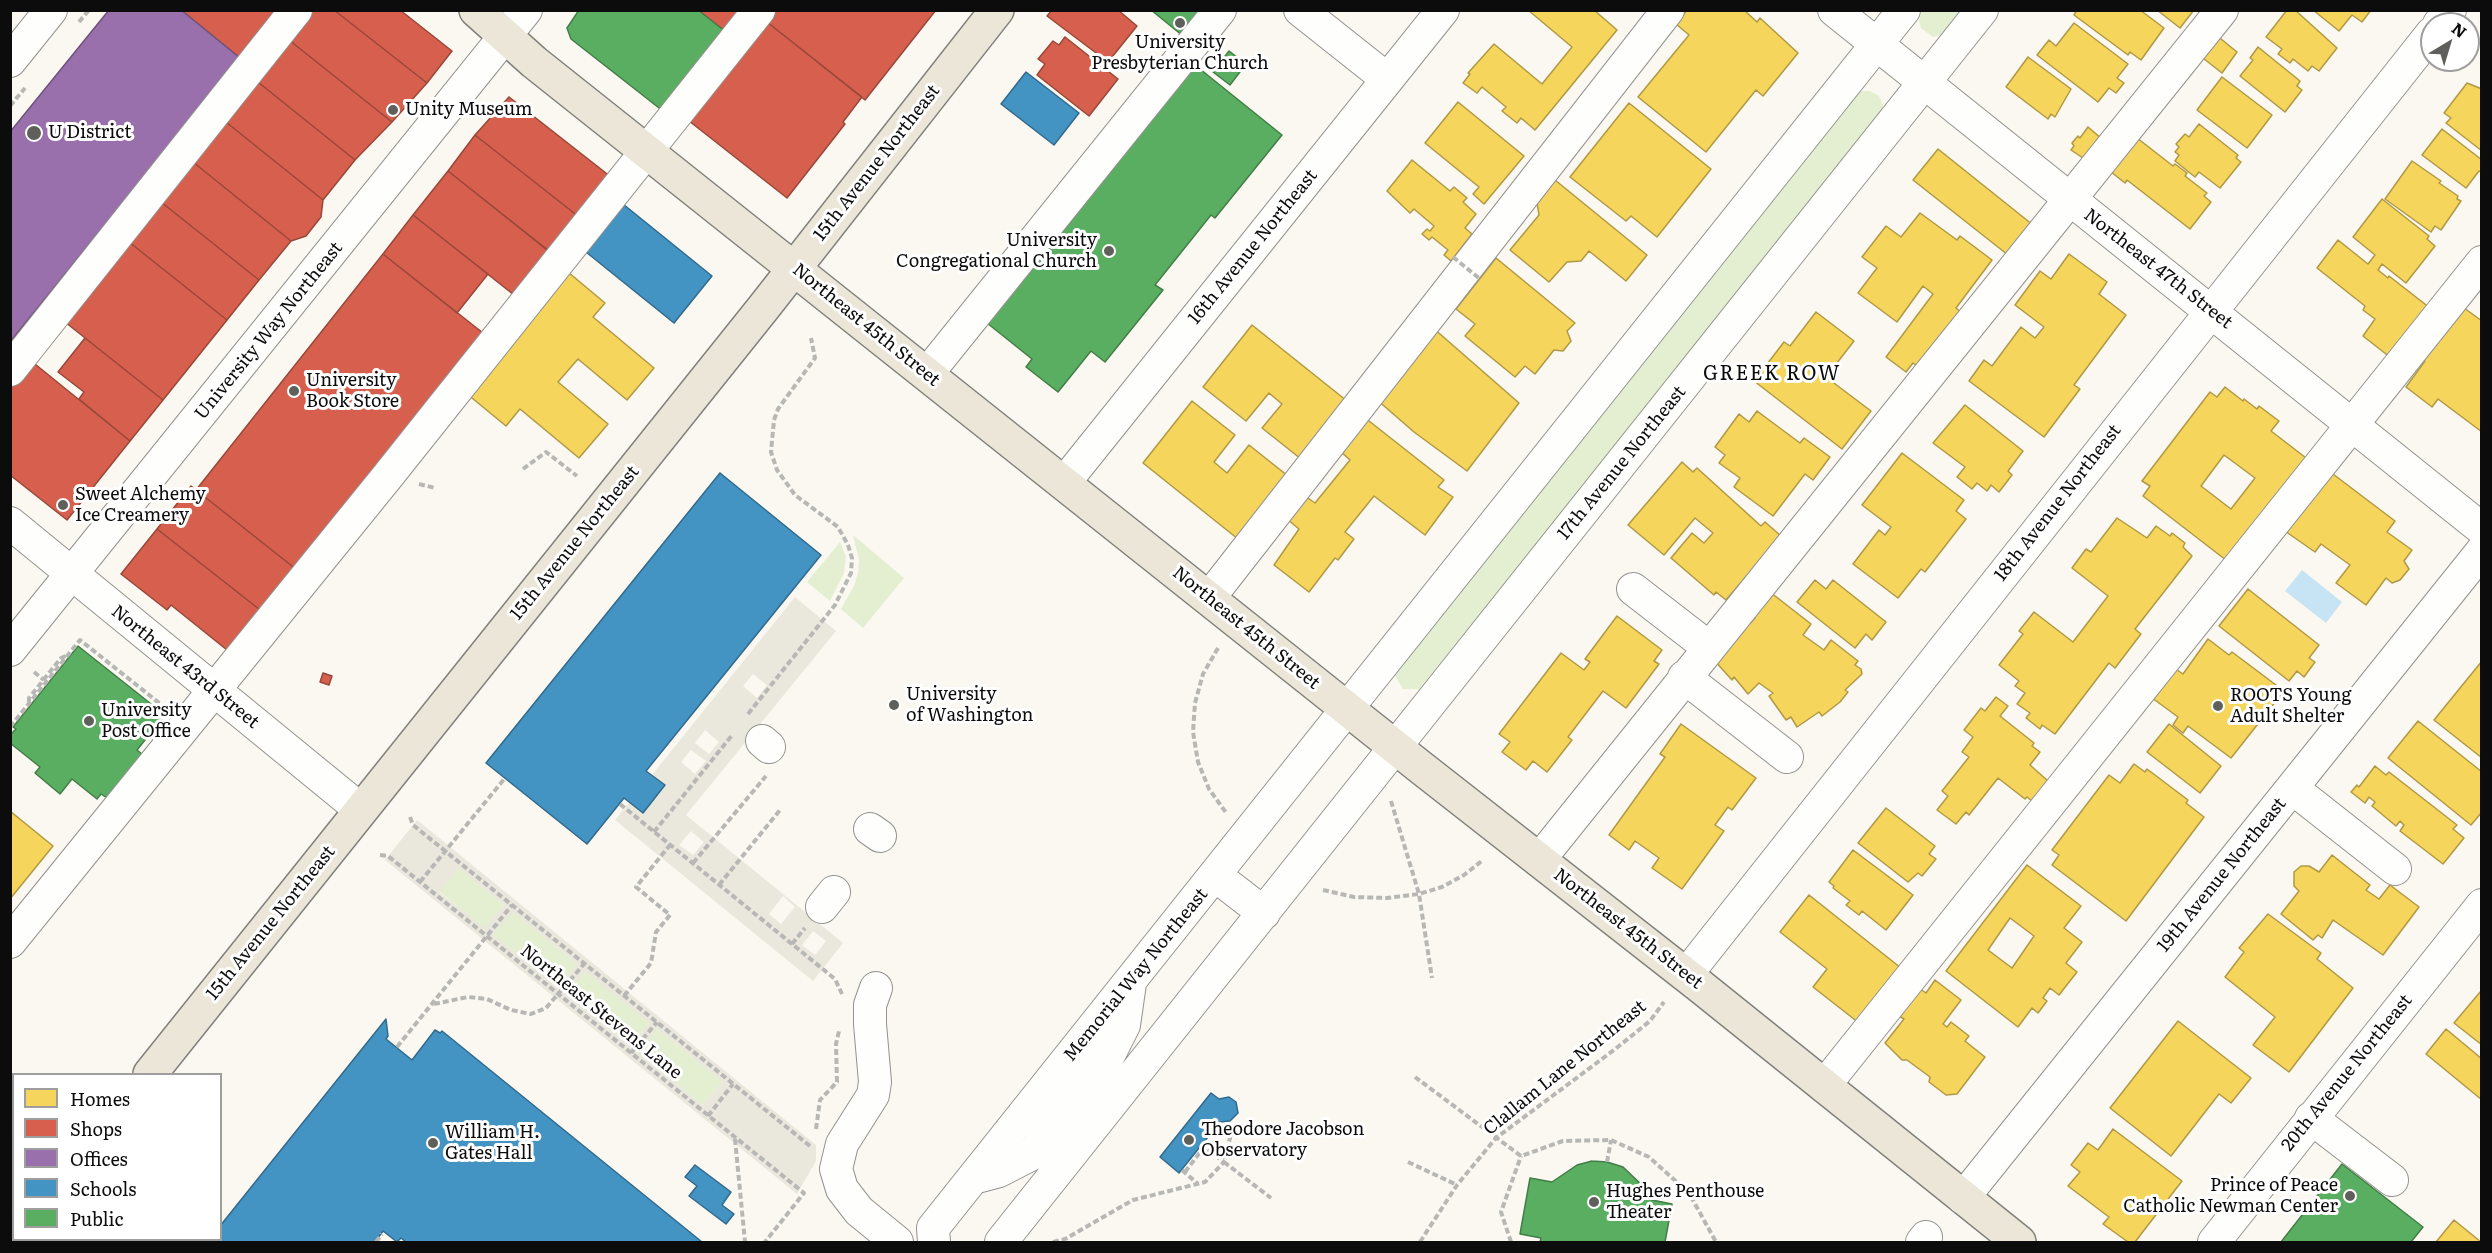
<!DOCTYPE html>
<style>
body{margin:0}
#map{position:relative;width:2492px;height:1253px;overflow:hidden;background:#faf8f0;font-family:Literata,serif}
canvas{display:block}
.frame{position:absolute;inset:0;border:12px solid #0c0c0c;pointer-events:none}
.legend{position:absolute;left:12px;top:1073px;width:210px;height:168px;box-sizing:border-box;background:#fff;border:2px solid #9e9e9e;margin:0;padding:8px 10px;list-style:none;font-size:18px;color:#0c0c0c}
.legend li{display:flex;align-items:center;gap:12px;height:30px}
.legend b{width:30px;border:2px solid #9e9e9e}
.north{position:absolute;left:2420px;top:12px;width:60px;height:60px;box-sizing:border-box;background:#fff;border:2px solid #9e9e9e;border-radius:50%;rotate:38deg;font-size:16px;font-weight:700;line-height:24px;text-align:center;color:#0c0c0c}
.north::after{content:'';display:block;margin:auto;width:21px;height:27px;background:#5f5f5c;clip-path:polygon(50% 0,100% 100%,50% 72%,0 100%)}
</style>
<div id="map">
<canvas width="2492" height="1253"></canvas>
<div class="frame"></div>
<ul class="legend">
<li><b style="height:16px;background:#f6d55c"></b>Homes</li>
<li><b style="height:16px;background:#d6604d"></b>Shops</li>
<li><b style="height:16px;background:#9970ab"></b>Offices</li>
<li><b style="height:16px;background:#4393c3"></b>Schools</li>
<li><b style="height:16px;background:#5aae61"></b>Public</li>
</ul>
<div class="north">N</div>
</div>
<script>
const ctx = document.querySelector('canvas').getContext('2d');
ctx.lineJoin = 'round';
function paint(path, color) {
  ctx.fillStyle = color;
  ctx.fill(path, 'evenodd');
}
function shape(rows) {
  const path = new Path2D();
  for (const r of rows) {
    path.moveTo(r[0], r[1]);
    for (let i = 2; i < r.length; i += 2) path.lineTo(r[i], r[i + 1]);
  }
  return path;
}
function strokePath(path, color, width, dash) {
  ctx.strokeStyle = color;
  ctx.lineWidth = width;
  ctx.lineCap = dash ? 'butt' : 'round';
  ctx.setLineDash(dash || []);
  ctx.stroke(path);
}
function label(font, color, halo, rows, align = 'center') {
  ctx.font = font + ' Literata,serif';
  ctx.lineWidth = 6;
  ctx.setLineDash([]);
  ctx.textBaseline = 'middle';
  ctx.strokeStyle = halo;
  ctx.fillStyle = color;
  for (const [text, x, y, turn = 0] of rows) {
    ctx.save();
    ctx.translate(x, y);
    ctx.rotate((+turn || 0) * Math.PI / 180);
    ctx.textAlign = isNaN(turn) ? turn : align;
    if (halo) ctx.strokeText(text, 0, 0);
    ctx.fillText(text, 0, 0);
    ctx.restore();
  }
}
paint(shape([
 [1922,11,1965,11,1948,33,1933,37,1921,28,1919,21],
 [1860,91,1870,91,1879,96,1883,105,1882,114,1419,689,1403,689,1394,674,1856,94],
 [853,535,904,578,863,628,841,609,854,586,858,573,859,560],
 [840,542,846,557,844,573,830,601,807,582],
 [458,868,504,905,485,929,439,891],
 [512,911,577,964,558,988,493,935],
 [585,970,650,1023,630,1046,566,994],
 [658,1029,722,1082,703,1105,638,1053],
 [76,1240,160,1240,164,1242,74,1242]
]), '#e3efd0');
paint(shape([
 [795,597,836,631,686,815,843,943,813,981,615,820,630,802,664,786,652,775],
 [753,674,767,685,757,698,743,686],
 [705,730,719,742,709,754,695,743],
 [691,750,706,761,695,774,681,762],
 [691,831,704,842,693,855,679,845],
 [783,896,795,907,781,924,769,914],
 [813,931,826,941,815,955,802,945],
 [417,820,816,1145,816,1161,797,1194,385,860],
 [458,868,504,905,485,928,439,892],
 [513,912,577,964,558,987,493,935],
 [585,971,649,1023,631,1046,566,994],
 [658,1029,722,1082,703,1105,638,1053]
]), '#eae7dc');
paint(shape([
 [2302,570,2342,602,2326,623,2285,591]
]), '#c7e4f4');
const homes = shape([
 [1528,10,1594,10,1617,30,1535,130,1521,118,1517,123,1502,111,1506,107,1482,87,1477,93,1463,83,1470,74,1468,73,1494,44,1542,84,1572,47,1528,10],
 [1687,10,1744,10,1757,22,1760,18,1798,53,1763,96,1756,90,1706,152,1638,97,1689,35,1676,24,1687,10],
 [2077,10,2140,10,2164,28,2141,60,2130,52,2128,55,2074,15,2077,10],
 [2157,10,2194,10,2180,28,2157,10],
 [2287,10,2295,10,2337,48,2319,71,2312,66,2308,71,2293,59,2290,63,2278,54,2282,49,2266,37,2287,10],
 [2313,10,2371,10,2362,22,2352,15,2339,31,2313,10],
 [2074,23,2128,64,2117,78,2124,83,2116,93,2109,88,2098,102,2037,55,2049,40,2056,46,2074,23],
 [2215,34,2237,52,2222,73,2199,55,2215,34],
 [2258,47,2300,81,2297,86,2302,90,2285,112,2240,76,2253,60,2250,58,2258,47],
 [2028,57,2071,89,2055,117,2051,114,2048,119,2006,87,2028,57],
 [2222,77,2272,115,2247,148,2197,110,2222,77],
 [2467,83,2482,89,2482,151,2446,123,2451,118,2444,113,2467,83],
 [1458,102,1524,156,1484,204,1473,194,1479,187,1425,143,1458,102],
 [1629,103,1711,169,1657,237,1631,216,1626,221,1570,177,1629,103],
 [2199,124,2238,155,2236,158,2241,162,2220,188,2199,172,2195,177,2175,161,2179,155,2175,152,2179,147,2176,144,2185,134,2189,137,2199,124],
 [2088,127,2102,139,2086,160,2071,150,2074,146,2072,143,2078,136,2080,138,2088,127],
 [2442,129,2482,160,2482,173,2479,171,2466,188,2422,155,2442,129],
 [2132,134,2173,166,2175,164,2187,173,2185,176,2207,193,2204,196,2211,202,2190,229,2127,180,2125,183,2106,168,2132,134],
 [1938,149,2033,225,2008,255,1913,180,1938,149],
 [1412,160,1450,191,1454,187,1467,198,1463,202,1476,214,1465,228,1472,234,1451,261,1444,255,1448,250,1432,237,1429,240,1422,234,1427,229,1430,231,1434,226,1414,209,1410,213,1387,191,1412,160],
 [2412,161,2441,181,2439,183,2458,196,2457,199,2461,201,2441,230,2435,226,2431,232,2385,199,2412,161],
 [1555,180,1647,255,1626,281,1589,251,1581,261,1567,262,1549,282,1510,250,1539,215,1537,203,1555,180],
 [2382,199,2429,236,2427,239,2435,246,2406,283,2382,264,2378,270,2388,278,2389,276,2430,308,2391,358,2363,336,2375,319,2363,310,2365,306,2317,268,2338,240,2368,264,2375,255,2353,237,2382,199],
 [1920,213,1957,240,1960,236,1992,260,1956,308,1962,313,1920,368,1913,363,1906,372,1886,357,1933,294,1923,286,1897,322,1858,293,1877,268,1862,257,1886,226,1901,237,1920,213],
 [2069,254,2107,282,2099,294,2126,315,2074,385,2080,389,2044,437,1969,381,1984,360,1992,366,2021,327,2035,338,2044,327,2015,305,2040,271,2051,279,2069,254],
 [1496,258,1575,323,1567,331,1571,341,1563,351,1554,350,1535,374,1525,366,1515,377,1465,336,1475,324,1456,309,1496,258],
 [562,267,605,303,593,317,654,368,627,400,578,359,558,382,608,424,579,458,520,409,506,426,461,389,562,267],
 [2460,305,2482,321,2482,432,2438,399,2432,407,2406,387,2425,361,2420,357,2460,305],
 [1816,312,1854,341,1826,377,1871,411,1842,449,1754,381,1784,342,1790,346,1816,312],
 [1252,325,1347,401,1301,459,1262,428,1282,404,1269,393,1246,421,1203,387,1252,325],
 [1432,327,1519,403,1467,471,1414,432,1376,399,1432,327],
 [2225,387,2243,401,2244,399,2257,409,2259,406,2279,421,2271,431,2310,461,2231,564,2143,496,2150,486,2142,481,2210,392,2217,397,2225,387],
 [2224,455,2255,478,2231,509,2201,486,2224,455],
 [1192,401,1235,435,1214,462,1227,473,1249,445,1288,476,1238,539,1143,463,1192,401],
 [1965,405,2023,451,2008,471,2012,475,1999,492,1991,485,1987,491,1977,483,1972,489,1957,477,1965,467,1933,443,1965,405],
 [1757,411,1800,443,1804,438,1830,457,1813,480,1805,474,1773,516,1734,487,1740,478,1719,463,1725,455,1715,447,1739,414,1749,422,1757,411],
 [1364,417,1444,480,1438,487,1453,497,1425,535,1374,496,1345,532,1354,539,1338,560,1335,558,1309,592,1274,565,1299,529,1287,519,1305,496,1315,503,1350,460,1339,450,1364,417],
 [1902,453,1964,500,1956,511,1966,519,1925,572,1921,569,1898,598,1853,564,1879,530,1885,535,1891,527,1862,505,1902,453],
 [1682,462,1693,472,1697,468,1761,526,1765,522,1781,536,1726,600,1716,592,1714,595,1671,558,1692,533,1704,543,1713,533,1695,518,1664,555,1628,525,1682,462],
 [2329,471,2395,521,2387,532,2412,550,2404,561,2409,569,2400,580,2392,583,2386,578,2366,605,2336,583,2350,565,2321,544,2315,552,2282,529,2329,471],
 [2117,518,2147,538,2156,526,2170,536,2172,533,2185,543,2183,547,2192,556,2135,629,2141,634,2115,668,2109,663,2055,734,2042,725,2040,729,2026,718,2030,713,2017,704,2025,693,2015,686,2019,681,1999,665,2023,634,2019,631,2034,612,2073,642,2108,596,2072,568,2086,549,2091,552,2117,518],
 [1815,580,1826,589,1833,580,1886,622,1872,640,1866,634,1855,648,1797,602,1815,580],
 [2248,589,2319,645,2309,658,2315,662,2304,677,2297,671,2289,681,2219,626,2248,589],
 [1770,592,1811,624,1803,635,1824,650,1831,640,1858,661,1855,665,1861,669,1862,674,1845,690,1848,692,1840,702,1822,716,1819,712,1797,727,1791,717,1786,720,1769,696,1773,693,1759,683,1748,694,1734,677,1732,680,1714,660,1755,618,1753,614,1770,592],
 [1617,616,1662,650,1654,661,1659,664,1626,708,1603,691,1568,737,1572,740,1547,772,1533,761,1526,770,1502,752,1510,742,1499,734,1561,653,1584,670,1590,662,1585,659,1617,616],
 [2208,639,2229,655,2232,652,2284,691,2231,758,2188,726,2183,733,2173,725,2178,717,2148,695,2170,665,2183,674,2208,639],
 [2482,661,2482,758,2434,720,2482,661],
 [1996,697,2008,706,2000,716,2034,743,2032,746,2040,752,2030,765,2048,781,2032,801,2027,797,2025,799,1998,778,1969,815,1966,812,1956,824,1937,810,1948,796,1942,791,1969,757,1962,752,1973,737,1964,730,1981,708,1985,711,1996,697],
 [2418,721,2482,772,2482,812,2471,825,2388,758,2418,721],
 [1681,724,1756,778,1732,810,1728,807,1715,825,1724,831,1682,889,1652,868,1659,858,1635,841,1629,850,1609,835,1665,757,1660,754,1681,724],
 [2169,724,2221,766,2200,793,2147,752,2169,724],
 [2134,764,2145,772,2147,769,2188,800,2186,803,2204,817,2126,921,2052,865,2059,855,2052,850,2109,775,2120,783,2134,764],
 [2375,766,2386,775,2389,772,2457,825,2453,829,2464,838,2443,864,2400,831,2404,825,2400,821,2396,826,2372,806,2375,802,2369,797,2365,803,2351,792,2357,785,2359,787,2375,766],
 [1886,808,1935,846,1929,854,1936,859,1922,876,1918,873,1908,882,1858,843,1886,808],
 [10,811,53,846,10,899,10,811],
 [1853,850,1913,895,1886,930,1862,911,1859,915,1846,905,1850,901,1833,888,1834,886,1829,882,1853,850],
 [2332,855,2370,885,2366,890,2379,899,2390,885,2419,907,2383,955,2333,920,2322,938,2318,935,2313,940,2281,914,2299,891,2294,886,2294,872,2301,866,2309,866,2319,872,2332,855],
 [2027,865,2081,906,2064,928,2082,942,2066,963,2077,972,2059,995,2050,988,2043,998,2047,1001,2038,1013,2032,1008,2018,1027,1946,971,2027,865],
 [2010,918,2034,936,2012,968,1988,950,2010,918],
 [1809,895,1901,968,1859,1023,1813,987,1827,969,1780,932,1809,895],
 [2268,914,2321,953,2317,959,2353,988,2289,1072,2253,1045,2275,1017,2225,977,2244,952,2239,948,2268,914],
 [1935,980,1961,1000,1943,1024,1947,1027,1951,1022,1969,1036,1965,1041,1985,1057,1957,1094,1946,1095,1929,1082,1930,1077,1907,1060,1902,1060,1885,1043,1904,1019,1899,1016,1919,988,1926,993,1935,980],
 [2481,991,2482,991,2482,1045,2454,1023,2481,991],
 [2178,1021,2251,1078,2231,1103,2219,1094,2171,1156,2110,1108,2178,1021],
 [2446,1029,2482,1059,2482,1100,2426,1054,2446,1029],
 [10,1099,14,1101,14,1123,10,1127,10,1099],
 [2113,1129,2182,1181,2135,1242,2128,1242,2103,1224,2109,1217,2068,1186,2080,1172,2071,1165,2088,1143,2098,1150,2113,1129],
 [2454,1220,2481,1242,2436,1242,2454,1220]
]);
paint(homes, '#f6d55c');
strokePath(homes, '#b09944', 1.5);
const shops = shape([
 [181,10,285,10,240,58,181,10],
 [313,10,334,10,427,83,392,122,289,40,313,10],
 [334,10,400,10,452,51,427,83,334,10],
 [698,10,751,10,731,36,698,10],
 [767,10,936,10,865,100,762,18,767,10],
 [1052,10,1118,10,1137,26,1108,62,1047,16,1052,10],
 [762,18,862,97,843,122,845,124,787,198,684,117,762,18],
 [1065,37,1118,79,1089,116,1037,75,1045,64,1038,59,1053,41,1059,45,1065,37],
 [289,40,392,122,355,160,253,78,289,40],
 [253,78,355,160,323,200,221,118,253,78],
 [509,97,611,177,579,217,475,135,509,97],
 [221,118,323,200,321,217,306,236,291,241,188,158,221,118],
 [475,135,579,217,553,254,448,171,475,135],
 [188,158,291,241,259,280,156,198,188,158],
 [448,171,552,254,514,295,413,215,448,171],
 [156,198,259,280,227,320,124,238,156,198],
 [413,215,488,274,457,313,383,254,413,215],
 [124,238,227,320,163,400,60,318,124,238],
 [383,254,483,333,297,570,196,490,383,254],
 [85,338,163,400,130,441,79,399,84,392,58,372,85,338],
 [30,360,130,441,67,520,10,475,10,384,30,360],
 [191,486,297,570,264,613,157,529,191,486],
 [157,529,264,613,232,654,171,605,167,610,121,574,157,529],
 [323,673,332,676,329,685,320,682,323,673]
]);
paint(shops, '#d6604d');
strokePath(shops, '#99473a', 1.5);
const offices = shape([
 [109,10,181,10,240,58,10,342,10,132,109,10]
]);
paint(offices, '#9970ab');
strokePath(offices, '#6f527b', 1.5);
const schools = shape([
 [1026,72,1079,113,1054,145,1001,104,1026,72],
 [618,200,712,276,674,323,581,248,618,200],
 [720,473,821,555,646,771,665,785,643,813,624,798,587,844,486,763,720,473],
 [386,1019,388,1036,386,1039,412,1060,435,1030,440,1033,442,1031,702,1242,406,1242,401,1238,397,1242,383,1231,375,1242,207,1242,210,1240,220,1240,220,1226,386,1019],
 [1211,1093,1219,1099,1229,1097,1236,1102,1238,1113,1230,1121,1220,1122,1179,1173,1160,1157,1211,1093],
 [695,1165,731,1192,722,1205,734,1214,726,1224,689,1196,697,1186,685,1177,695,1165]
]);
paint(schools, '#4393c3');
strokePath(schools, '#326a8c', 1.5);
const public = shape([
 [579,10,698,10,731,36,668,115,571,39,567,28,579,10],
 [1151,10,1204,10,1183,36,1151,10],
 [1229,51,1246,64,1230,85,1213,72,1229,51],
 [1190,61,1282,135,1215,218,1211,215,1155,285,1163,290,1105,362,1091,351,1058,392,1026,367,1032,359,982,319,1190,61],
 [78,646,165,715,137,750,142,754,107,798,101,794,97,799,72,779,60,794,35,773,40,767,10,743,10,735,16,729,13,727,78,646],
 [1592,1161,1607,1162,1623,1167,1645,1188,1652,1200,1672,1204,1665,1242,1540,1242,1541,1238,1520,1234,1530,1178,1552,1182,1577,1165,1592,1161],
 [2342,1164,2423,1227,2411,1242,2281,1242,2342,1164]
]);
paint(public, '#5aae61');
strokePath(public, '#437d48', 1.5);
const minor = shape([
 [1300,10,1387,79],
 [1834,10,2482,529],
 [2439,24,2450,10],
 [10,61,51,10],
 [10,370,296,10],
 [927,374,1220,10],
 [1064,483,1443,10],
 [10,523,361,810],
 [1633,589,1708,647],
 [1209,598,1668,10],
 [10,650,526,10],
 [1684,677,1787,757],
 [762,741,769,747],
 [2292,788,2395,869],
 [870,829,880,836],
 [1539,860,2222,10],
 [1216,876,1264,913],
 [822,907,834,892],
 [10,942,387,477,759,10],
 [1686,975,2432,33],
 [876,988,870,1005,870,1024,875,1082,873,1095,842,1144,836,1169,842,1189,859,1211,897,1242],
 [1824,1086,2482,262],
 [2311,1118,2392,1180],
 [973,1178,999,1171,1034,1153,1109,1055,1124,1025,1130,983],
 [1963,1198,2482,551],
 [934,1242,933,1228,1904,10],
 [1001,1242,1982,10],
 [1922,1242,1926,1237],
 [2214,1242,2482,905]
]);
const major = shape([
 [476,10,534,62,1419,766,1700,986,2019,1242],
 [150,1074,764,307,997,10],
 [16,1242,19,1240]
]);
strokePath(minor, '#93928f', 34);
strokePath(major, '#80807c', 36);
strokePath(shape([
 [79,22,89,10],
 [10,106,25,88],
 [523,469,546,452,577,476],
 [419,484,435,488],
 [1218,648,1203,674,1195,703,1193,732,1198,762,1209,789,1227,814],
 [34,672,44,680],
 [29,702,29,698,61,658,66,656],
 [748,714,835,605,851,573,852,558,848,545,838,527,795,495,777,470,771,452,774,420,778,409,815,358,811,338],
 [10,727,80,640,163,706],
 [1391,801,1419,894,1432,978],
 [620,804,835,979,842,994],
 [410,817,413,825,810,1146,810,1149],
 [654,832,733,734],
 [380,855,388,856,804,1193,765,1242],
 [693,863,766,776],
 [420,882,505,778],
 [719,885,780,810],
 [1323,890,1354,897,1387,898,1419,894,1442,887,1464,875,1483,860],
 [792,944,805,928],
 [624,996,651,963,656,932,670,915,636,887,670,845],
 [434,1004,468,997,487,999,511,1010,531,1014,546,1008,584,964],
 [397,1047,512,905],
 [631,1053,657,1022],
 [1415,1077,1521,1156,1563,1141,1611,1140,1649,1157,1689,1193,1716,1242],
 [708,1116,733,1084],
 [1219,1123,1231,1134,1224,1162,1271,1198],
 [816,1129,820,1100,837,1082,836,1044,839,1031],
 [735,1139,745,1242],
 [1408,1162,1457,1185],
 [1607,1162,1611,1140],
 [1182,1170,1198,1184],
 [376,1242,382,1234],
 [1053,1242,1065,1239,1133,1200,1205,1182,1224,1162,1204,1147,1185,1172],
 [1420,1242,1457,1185,1496,1138,1614,1050,1650,1021,1664,1002],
 [1511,1242,1501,1212,1521,1156]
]), '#b7b7b5', 4, [6, 3]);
strokePath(minor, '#fefefd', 32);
strokePath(major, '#ebe6d8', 33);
strokePath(shape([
 [1453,257,1480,279]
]), '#b7b7b5', 4, [6, 3]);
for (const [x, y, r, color] of [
 [1180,23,6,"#5f5f5c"],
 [393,110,6,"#5f5f5c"],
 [34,133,8,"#5f5f5c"],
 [1109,251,6,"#5f5f5c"],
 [294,391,6,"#5f5f5c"],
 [63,505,6,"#5f5f5c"],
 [894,705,6,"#5f5f5c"],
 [2218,706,6,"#5f5f5c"],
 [89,721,6,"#5f5f5c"],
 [1189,1140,6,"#5f5f5c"],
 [433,1143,6,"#5f5f5c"],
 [2350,1196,6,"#5f5f5c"],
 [1594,1202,6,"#5f5f5c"]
]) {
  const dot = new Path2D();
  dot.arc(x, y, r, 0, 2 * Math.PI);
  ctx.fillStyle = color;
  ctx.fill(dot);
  strokePath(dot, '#fff', 2);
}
label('18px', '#0c0c0c', '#fff', [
 ["University",1180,43,"center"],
 ["Presbyterian Church",1180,64,"center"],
 ["Unity Museum",405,110],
 ["U District",48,133],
 ["University",1097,241,"right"],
 ["Congregational Church",1097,262,"right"],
 ["University",306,381],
 ["Book Store",306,402],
 ["Sweet Alchemy",75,495],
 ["Ice Creamery",75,516],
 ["University",906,695],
 ["of Washington",906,716],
 ["ROOTS Young",2230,696],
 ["Adult Shelter",2230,717],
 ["University",101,711],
 ["Post Office",101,732],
 ["Theodore Jacobson",1201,1130],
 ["Observatory",1201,1151],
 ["William H.",445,1133],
 ["Gates Hall",445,1154],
 ["Prince of Peace",2338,1186,"right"],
 ["Catholic Newman Center",2338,1207,"right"],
 ["Hughes Penthouse",1606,1192],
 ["Theater",1606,1213]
], 'left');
label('18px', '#0c0c0c', '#fff', [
 ["15th Avenue Northeast",877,163,-52],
 ["16th Avenue Northeast",1253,247,-51],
 ["Northeast 47th Street",2158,269,38],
 ["Northeast 45th Street",866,325,39],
 ["University Way Northeast",269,331,-51],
 ["17th Avenue Northeast",1622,463,-51],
 ["18th Avenue Northeast",2058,503,-52],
 ["15th Avenue Northeast",575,543,-51],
 ["Northeast 45th Street",1246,628,39],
 ["Northeast 43rd Street",185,667,39],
 ["19th Avenue Northeast",2222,875,-51],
 ["15th Avenue Northeast",271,923,-51],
 ["Northeast 45th Street",1628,929,38],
 ["Memorial Way Northeast",1136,975,-51],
 ["Northeast Stevens Lane",601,1012,39],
 ["Clallam Lane Northeast",1565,1068,-39],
 ["20th Avenue Northeast",2347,1073,-51]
]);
ctx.letterSpacing = '1.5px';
label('20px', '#0c0c0c', '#fff', [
 ["GREEK ROW",1772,374]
]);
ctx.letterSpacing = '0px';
</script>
